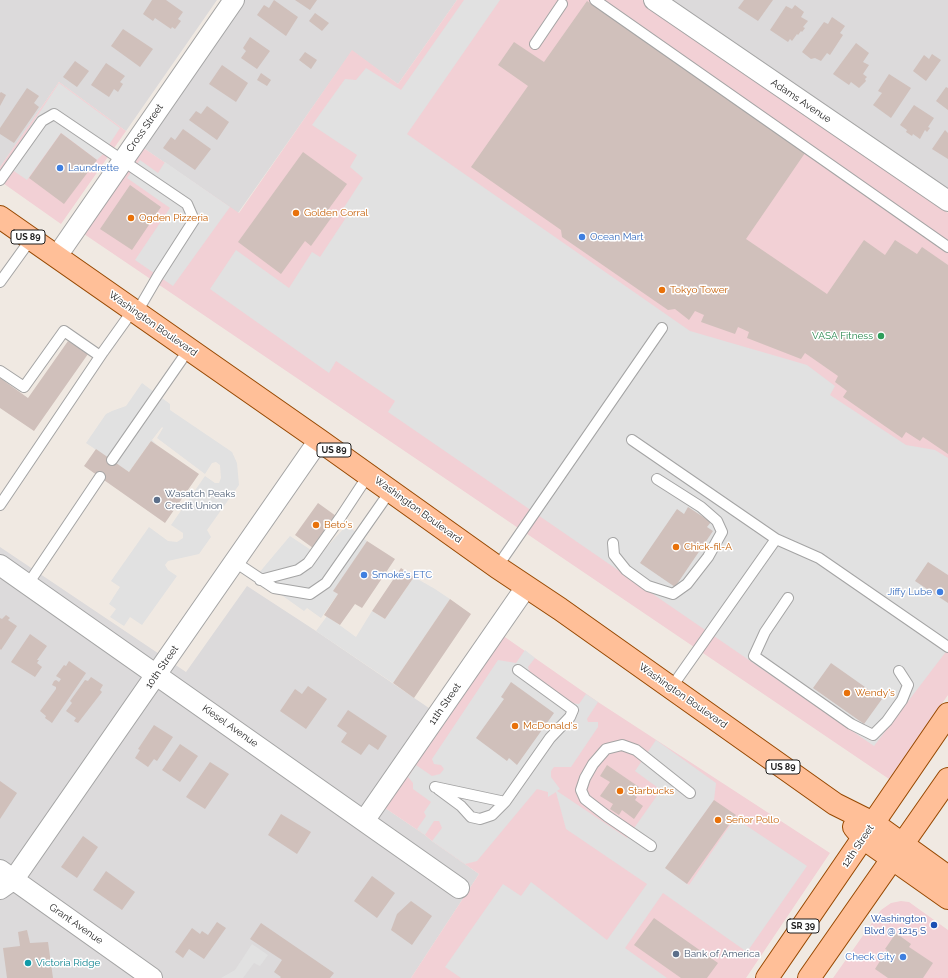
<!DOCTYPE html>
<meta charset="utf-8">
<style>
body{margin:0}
canvas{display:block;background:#f0e9e2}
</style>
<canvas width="948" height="978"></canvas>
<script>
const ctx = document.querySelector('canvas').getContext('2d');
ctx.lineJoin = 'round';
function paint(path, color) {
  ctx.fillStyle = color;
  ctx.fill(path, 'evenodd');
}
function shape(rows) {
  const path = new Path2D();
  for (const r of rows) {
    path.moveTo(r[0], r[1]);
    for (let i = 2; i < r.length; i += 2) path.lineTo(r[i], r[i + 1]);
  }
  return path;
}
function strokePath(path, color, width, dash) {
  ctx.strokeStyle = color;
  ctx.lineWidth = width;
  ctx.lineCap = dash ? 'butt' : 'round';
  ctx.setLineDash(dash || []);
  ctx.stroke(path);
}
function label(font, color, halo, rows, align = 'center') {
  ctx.font = font + ' Raleway,sans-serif';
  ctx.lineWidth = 3;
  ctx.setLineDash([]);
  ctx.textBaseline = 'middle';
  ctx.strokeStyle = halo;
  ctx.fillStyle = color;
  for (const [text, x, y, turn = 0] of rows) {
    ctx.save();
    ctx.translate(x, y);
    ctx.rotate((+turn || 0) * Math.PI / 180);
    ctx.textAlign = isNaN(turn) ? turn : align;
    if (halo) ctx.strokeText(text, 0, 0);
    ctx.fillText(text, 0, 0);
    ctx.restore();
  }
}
paint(shape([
 [0,0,217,0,126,131,59,82,0,167],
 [243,0,457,0,398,84,352,51,238,213,142,147],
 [670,0,948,0,948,194],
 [0,547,186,672,247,586,316,631,445,719,385,808,425,835,432,841,479,874,411,978,0,978]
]), '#dcdadb');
paint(shape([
 [457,0,642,0,948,213,948,695,889,779,84,234,142,147,239,213,352,50,398,84],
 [59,82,126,131,61,224,0,181,0,167],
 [502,635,598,702,830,853,746,978,411,978,479,874,432,841,425,835,385,808,413,763],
 [901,901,909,902,948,930,948,978,833,978,881,910,891,903]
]), '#f2d0d5');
paint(shape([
 [464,0,500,0,407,134,690,331,807,365,835,386,830,395,906,445,935,450,948,458,948,649,874,746,388,412,395,401,336,361,329,373,210,289,236,250,289,288,312,252,320,257,349,213,343,209,363,178,350,167,357,155,312,125,345,79,356,80,366,68,401,90],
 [59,83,120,128,103,154,97,160,61,133,27,180,5,165],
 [140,160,158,173,165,162,230,207,173,286,135,260,170,208,127,178],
 [142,383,170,404,170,410,232,452,237,463,239,485,207,530,211,537,199,554,168,561,165,565,168,570,177,576,142,625,130,617,124,626,110,617,116,609,109,604,120,587,111,581,149,527,168,541,177,542,183,538,183,533,171,525,205,476,215,483,219,483,221,478,220,465,216,462,212,463,205,474,157,438,163,428,162,427,152,440,157,445,151,441,129,472,86,443,106,414,112,411,126,406],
 [347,525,367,541,334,591,338,594,321,618,307,608,304,611,273,589,253,580,290,536,311,550,322,552],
 [414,577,435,589,450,599,393,683,316,631,327,616,356,637,372,611,385,619],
 [525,650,535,658,528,667,530,674,571,703,579,704,586,694,598,702,587,719,588,722,598,722,598,727,571,767,554,767,551,771,551,777,560,789,557,791,627,838,661,790,635,771,656,740,716,783,714,800,666,868,689,885,735,818,807,866,747,952,663,893,625,948,667,978,461,978,445,967,503,884,521,896,531,882,607,940,647,884,566,829,556,792,548,797,548,792,537,789,477,861,465,864,432,841,442,828,439,821,434,821,425,835,417,829,426,816,424,812,431,802,413,789,413,783,408,777,416,765,432,776,440,774,444,769,441,765,434,764,432,759,498,660,516,663],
 [252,944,268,955,260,966,254,963,243,978,221,978,235,970]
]), '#e1e1e1');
paint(shape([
 [152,0,166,0,183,12,178,19,181,21,175,29,172,27,171,29,155,18,153,21,143,14],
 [274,0,298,17,286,36,257,15,264,5,269,8],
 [295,0,317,0,310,10],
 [744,0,773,0,758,21,738,8],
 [587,1,805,153,746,239,827,294,864,240,885,255,895,240,917,254,922,247,948,265,948,454,923,437,920,441,906,432,902,438,843,397,847,391,835,382,838,376,805,353,801,359,747,338,749,332,738,327,735,334,701,322,704,315,695,311,689,320,675,309,668,310,562,237,561,230,471,167,528,86,498,65,514,42,544,62],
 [795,5,804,12,801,17,808,21,803,27,805,28,802,32,801,31,798,35,797,34,792,41,790,39,788,42,770,30,786,6,792,9],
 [315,13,329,23,322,31,309,21],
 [832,17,845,26,840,33,843,35,830,55,827,53,821,61,815,58,811,59,802,52,824,22,828,24],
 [123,29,153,49,140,67,111,46],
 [250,37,270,51,257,69,241,58,246,51,243,48],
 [856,43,869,53,863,62,869,65,863,74,867,77,865,79,866,81,859,88,851,82,849,85,833,74],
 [305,52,317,60,311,69,299,60],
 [932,54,941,60,926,81,913,71,924,55,929,59],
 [75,61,89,71,77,87,63,77],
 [106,63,125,76,120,82,123,84,118,92,114,89,109,97,91,85],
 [222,65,248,83,236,102,209,84],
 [261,73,271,80,267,86,257,80],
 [889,74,911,88,891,118,873,105,882,93,878,91],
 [946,87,948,88,948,110,936,101],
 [27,88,39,96,34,103,39,107,14,143,0,134,0,128],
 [1,92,6,95,0,106,0,93],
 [914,105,934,118,928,127,930,128,927,132,925,130,920,139,913,134,912,136,906,132,907,130,900,125],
 [207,106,229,122,217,140,189,120,196,111,201,114],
 [183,129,211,149,195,170,163,148,171,137,175,140],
 [945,130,948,133,948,159,932,149],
 [61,133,97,160,64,204,29,178],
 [303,152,347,184,328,210,334,214,311,246,305,241,281,274,238,242],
 [130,185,161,207,132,250,100,229],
 [68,341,88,354,34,431,0,408,0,378,28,398],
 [151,441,199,474,165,523,84,466,96,449,129,472],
 [318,503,336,516,313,548,295,535],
 [688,507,711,522,707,527,713,531,675,587,640,563,677,509,684,514],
 [367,541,395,559,362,608,355,604,340,625,324,615,338,594,333,591],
 [928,562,948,575,948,603,915,581],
 [401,568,414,577,385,619,372,611],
 [450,599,471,614,414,698,393,683],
 [6,615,10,618,8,620,17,626,1,650,0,649,0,618,2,619],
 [30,634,47,646,37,660,39,660,37,663,42,667,35,677,11,662],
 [69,661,86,673,52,723,45,718,46,716,40,711,56,689,56,687,52,685,54,681,56,680,59,682,61,679,56,676,64,665,66,666],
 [831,663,882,699,864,724,813,688],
 [91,677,103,685,100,690,102,692,78,723,74,721,76,718,66,711,72,703,70,701,85,680,88,681],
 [511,682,554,713,517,765,509,758,507,761,476,738,504,699,501,697],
 [308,686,327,699,306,729,280,711,295,689,302,694],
 [348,710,387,736,378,750,369,744,361,755,341,742,347,733,337,726],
 [154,725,173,737,157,761,154,759,148,767,135,758,140,750,138,749],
 [180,744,198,756,180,782,162,770],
 [210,762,229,774,205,809,186,797],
 [607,765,639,787,634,795,637,797,635,800,643,806,634,819,622,810,619,815,610,809,613,804,600,796,610,782,600,776],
 [0,781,17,793,0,819],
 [714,800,736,815,687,884,665,868],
 [281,814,311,832,297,854,268,835],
 [83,836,98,847,77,878,61,867],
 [106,871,135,892,122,910,93,890],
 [372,876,395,893,377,918,354,901],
 [411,901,432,916,412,945,391,930,397,914],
 [654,918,718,963,707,978,681,978,634,945],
 [217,922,226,928,204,959,189,949,183,958,175,952,192,928,200,934,202,931,208,935],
 [261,923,334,973,330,978,280,978,281,977,274,972,282,960,250,939],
 [27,930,30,943,48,942,53,978,7,978,3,948,20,946,18,932],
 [896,933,911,944,909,947,933,963,923,978,888,978,875,969,887,950,885,949]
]), '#d0c0bb');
const service = shape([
 [595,0,948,247],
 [535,44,562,4],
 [0,180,42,121,54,114,187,204,194,220,158,276,137,312],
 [0,282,31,239],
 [0,371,24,387,64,331,100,356],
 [632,440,776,539,819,558,948,647],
 [112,460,189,349],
 [0,505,103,352,133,310],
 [613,543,614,555,626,570,648,586,673,594,687,584,708,557,722,532,717,521,701,507,657,479],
 [235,562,274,588,310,594,326,583,391,490],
 [497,567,662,328],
 [260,580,298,570,308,563,340,518,369,474],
 [28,584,100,477],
 [788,598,765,632,754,656,851,724,873,735,887,721,902,700,908,685,899,671],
 [671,688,776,539],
 [435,787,505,802,550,738,570,717,573,710,518,670],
 [438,789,461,806,471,817,480,819,492,815,505,802],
 [651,846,607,816,585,799,581,790,585,778,593,764,606,749,622,745,636,750,690,793]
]);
const minor = shape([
 [654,0,948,201],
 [57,256,234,0],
 [0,565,459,888],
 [364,821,526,587],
 [0,870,152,978],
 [0,889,14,879,319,440]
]);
const primary = shape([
 [0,217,319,440,497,567,560,609,835,804,873,823,948,877],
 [854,827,863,838,948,898],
 [767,978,948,714],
 [809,978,948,779]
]);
strokePath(service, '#a4a4a4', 12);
strokePath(minor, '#a4a4a4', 22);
strokePath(primary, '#974800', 24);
strokePath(service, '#fff', 10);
strokePath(minor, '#fff', 20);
strokePath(primary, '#ffbf98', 22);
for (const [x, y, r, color] of [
 [60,168,4,"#3f7fe0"],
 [296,213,4,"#e8710a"],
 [131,218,4,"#e8710a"],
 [582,237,4,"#3f7fe0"],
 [662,290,4,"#e8710a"],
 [881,336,4,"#2e9e5b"],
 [157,500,4,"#5c6f8a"],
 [316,525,4,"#e8710a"],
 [676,547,4,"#e8710a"],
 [364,575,4,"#3f7fe0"],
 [940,592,4,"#3f7fe0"],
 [847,693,4,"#e8710a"],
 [515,726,4,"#e8710a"],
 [620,791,4,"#e8710a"],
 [718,820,4,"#e8710a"],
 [934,925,4,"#1a4fb4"],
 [676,954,4,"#5c6f8a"],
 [903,957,4,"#3f7fe0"],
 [28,963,4,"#0f9aa8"]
]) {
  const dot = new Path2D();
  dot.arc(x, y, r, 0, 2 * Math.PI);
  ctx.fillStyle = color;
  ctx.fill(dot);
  strokePath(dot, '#fff', 1.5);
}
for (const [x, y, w] of [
 [28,237,34],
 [334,450,34],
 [783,767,34],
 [803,926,32]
]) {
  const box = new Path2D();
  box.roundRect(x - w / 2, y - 7, w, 14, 3);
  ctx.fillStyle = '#fff';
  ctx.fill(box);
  strokePath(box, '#1d1d1d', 1);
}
label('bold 9px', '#1d1d1d', null, [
 ["US 89",28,237],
 ["US 89",334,450],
 ["US 89",783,767],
 ["SR 39",803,926]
]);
label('10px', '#1d1d1d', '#fff', [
 ["Adams Avenue",801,101,34],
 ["Cross Street",145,128,-55],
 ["Washington Boulevard",153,324,35],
 ["Washington Boulevard",418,510,36],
 ["10th Street",162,667,-55],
 ["Washington Boulevard",683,696,35],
 ["11th Street",445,704,-55],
 ["Kiesel Avenue",230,726,35],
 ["12th Street",858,846,-56],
 ["Grant Avenue",76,924,35]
]);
label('10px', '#366cbe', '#fff', [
 ["Laundrette",68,168],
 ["Ocean Mart",590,237],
 ["Smoke's ETC",372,575],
 ["Jiffy Lube",932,592,"right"],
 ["Check City",895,957,"right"]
], 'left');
label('10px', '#c56008', '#fff', [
 ["Golden Corral",304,213],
 ["Ogden Pizzeria",139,218],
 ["Tokyo Tower",670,290],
 ["Beto's",324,525],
 ["Chick-fil-A",684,547],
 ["Wendy's",855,693],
 ["McDonald's",523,726],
 ["Starbucks",628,791],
 ["Señor Pollo",726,820]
], 'left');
label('10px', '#27864d', '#fff', [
 ["VASA Fitness",873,336]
], 'right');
label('10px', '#4e5e75', '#fff', [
 ["Wasatch Peaks",165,494],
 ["Credit Union",165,506],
 ["Bank of America",684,954]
], 'left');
label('10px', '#164399', '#fff', [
 ["Washington",926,919],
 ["Blvd @ 1215 S",926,931]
], 'right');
label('10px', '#0d838f', '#fff', [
 ["Victoria Ridge",36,963]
], 'left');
</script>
